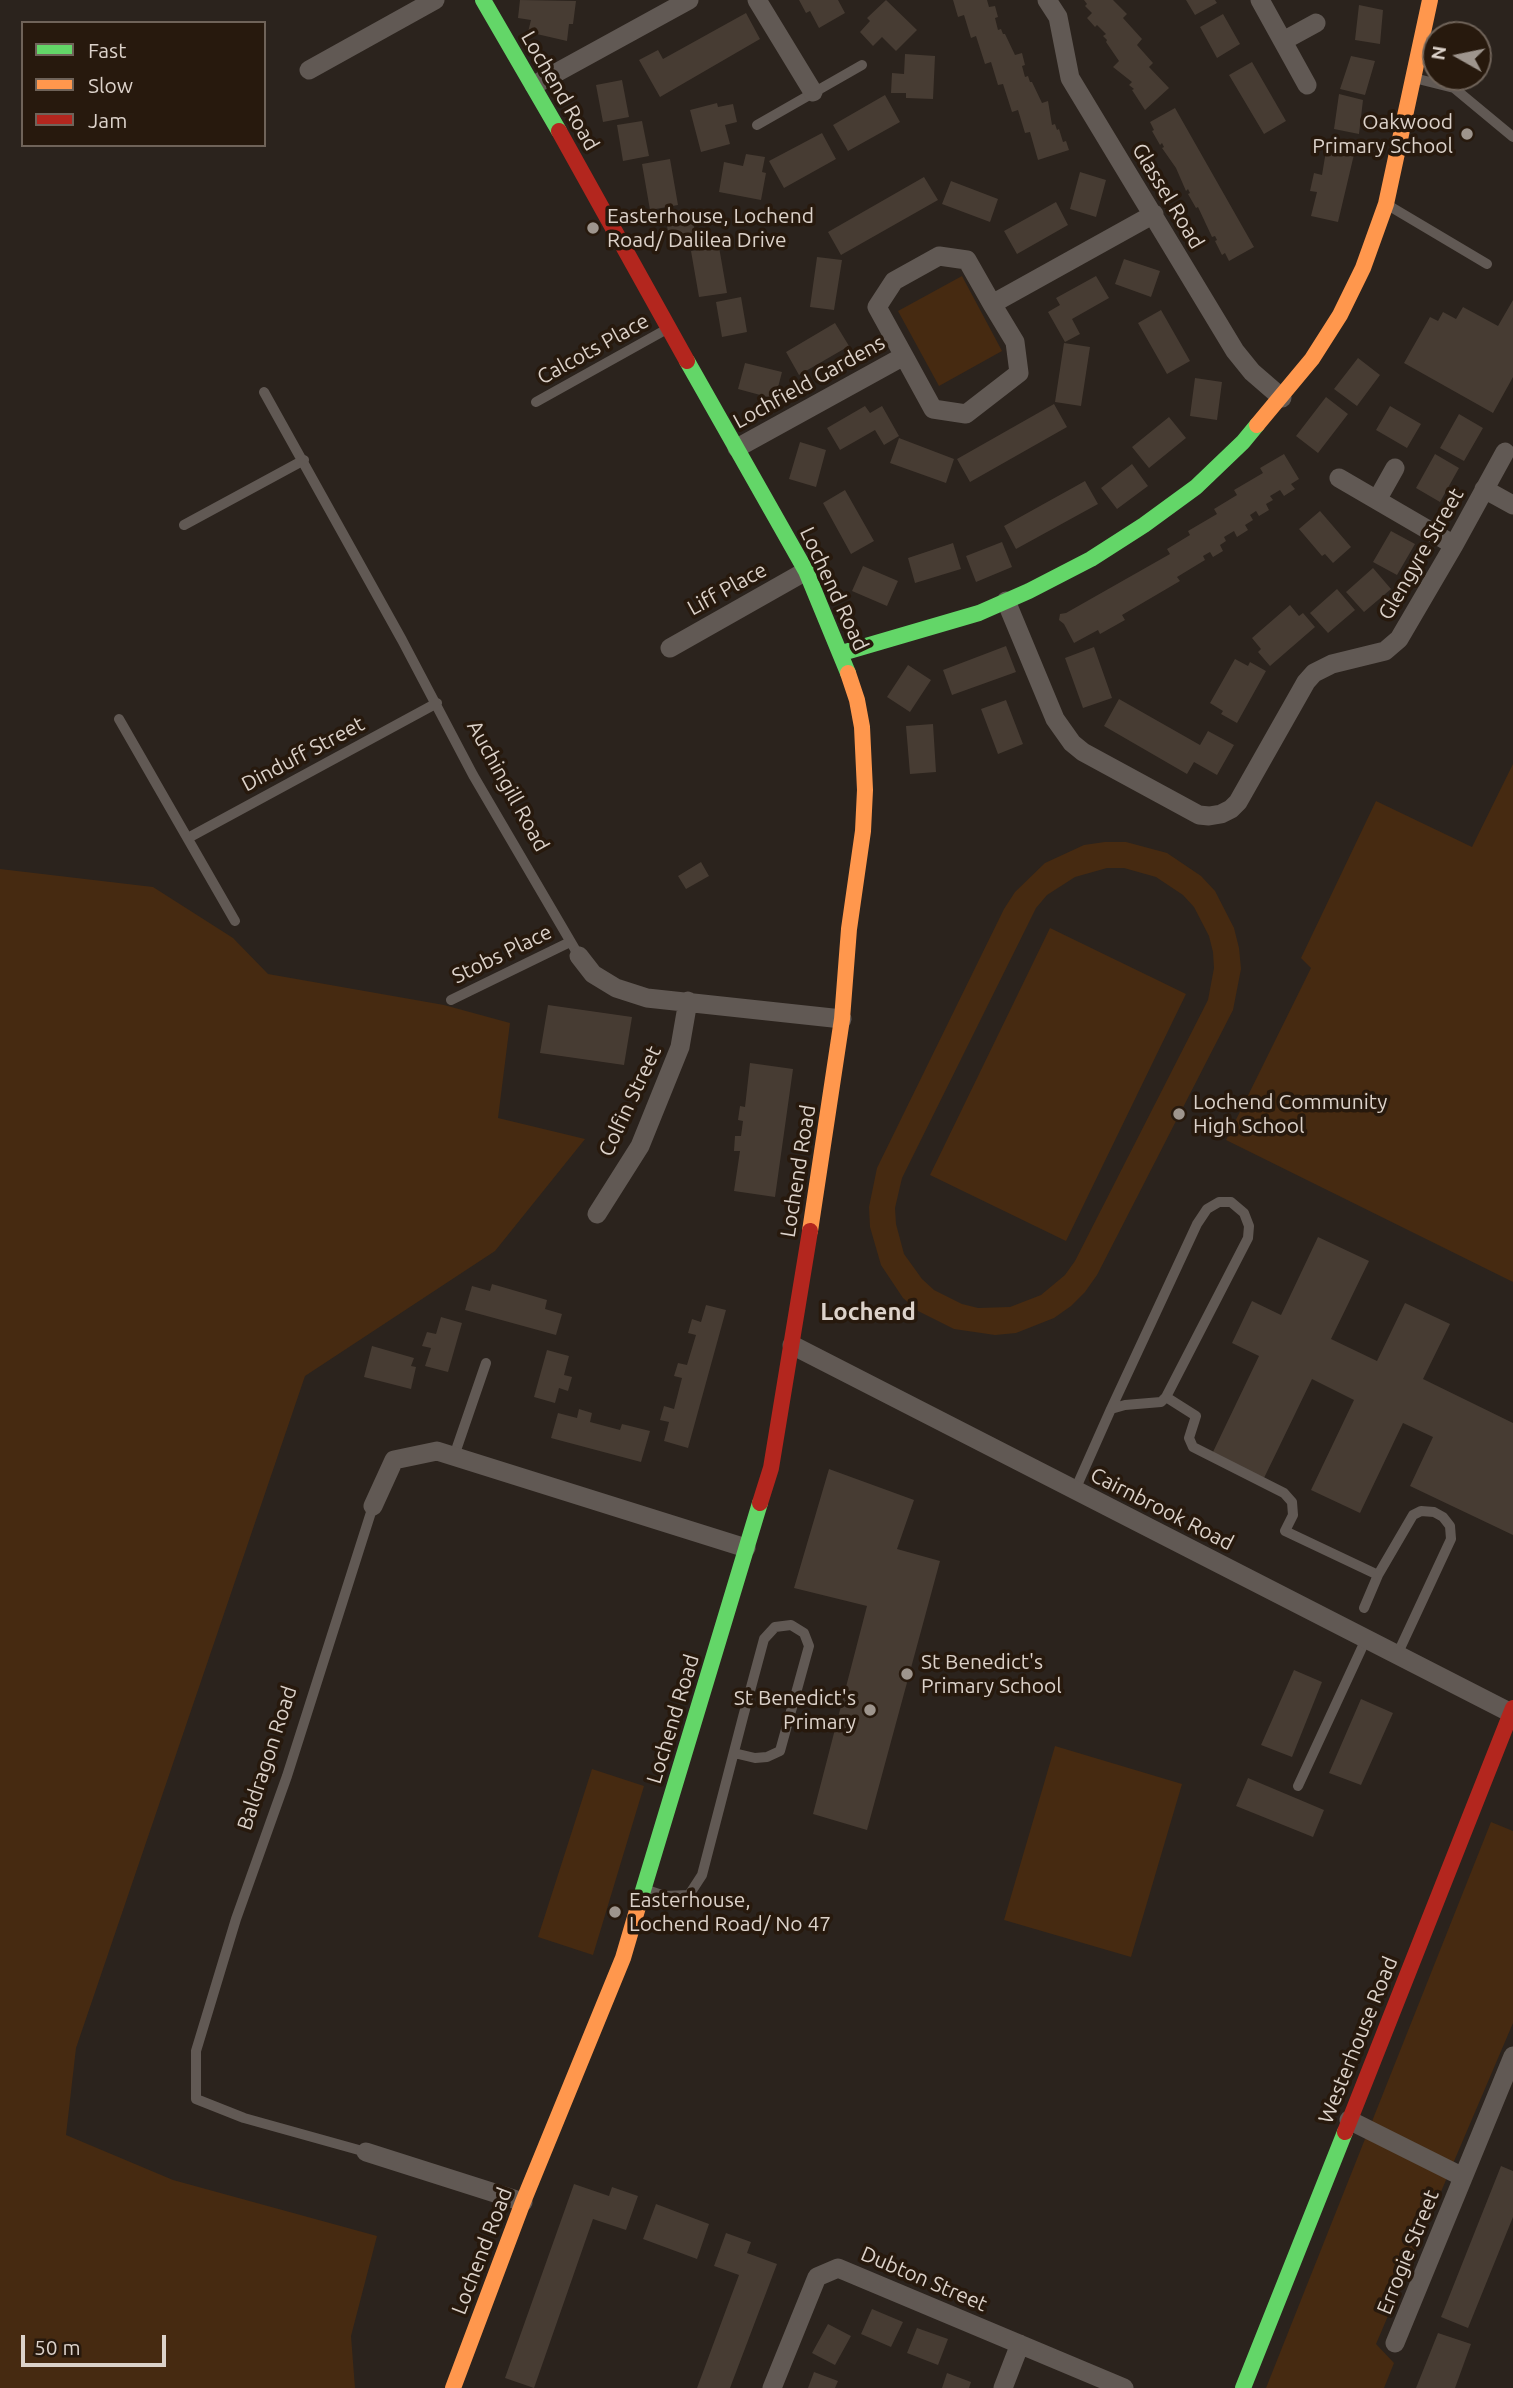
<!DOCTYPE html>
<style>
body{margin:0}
#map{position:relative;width:1513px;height:2388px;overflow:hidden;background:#2b231d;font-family:Ubuntu,sans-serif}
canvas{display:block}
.legend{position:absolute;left:21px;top:21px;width:245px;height:126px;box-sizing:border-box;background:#27190d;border:2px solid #6f6359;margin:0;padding:9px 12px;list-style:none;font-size:21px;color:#dcd2ca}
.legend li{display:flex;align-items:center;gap:14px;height:35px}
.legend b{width:35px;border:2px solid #6f6359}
.north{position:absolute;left:1422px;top:21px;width:70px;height:70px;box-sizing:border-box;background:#27190d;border:2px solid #6f6359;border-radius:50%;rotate:279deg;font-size:19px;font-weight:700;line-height:28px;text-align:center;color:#dcd2ca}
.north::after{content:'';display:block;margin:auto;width:24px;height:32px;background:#9e958d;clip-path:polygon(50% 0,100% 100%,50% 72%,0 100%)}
.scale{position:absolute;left:21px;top:2335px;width:145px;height:32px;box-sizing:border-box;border:4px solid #dcd2ca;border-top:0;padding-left:9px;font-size:21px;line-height:24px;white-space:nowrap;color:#dcd2ca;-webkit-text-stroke:5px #27190d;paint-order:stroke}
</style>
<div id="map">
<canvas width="1513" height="2388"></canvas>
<ul class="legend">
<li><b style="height:9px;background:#63d668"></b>Fast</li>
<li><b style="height:9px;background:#ff974d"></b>Slow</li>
<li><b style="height:9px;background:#b3261e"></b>Jam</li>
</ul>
<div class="north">N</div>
<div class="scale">50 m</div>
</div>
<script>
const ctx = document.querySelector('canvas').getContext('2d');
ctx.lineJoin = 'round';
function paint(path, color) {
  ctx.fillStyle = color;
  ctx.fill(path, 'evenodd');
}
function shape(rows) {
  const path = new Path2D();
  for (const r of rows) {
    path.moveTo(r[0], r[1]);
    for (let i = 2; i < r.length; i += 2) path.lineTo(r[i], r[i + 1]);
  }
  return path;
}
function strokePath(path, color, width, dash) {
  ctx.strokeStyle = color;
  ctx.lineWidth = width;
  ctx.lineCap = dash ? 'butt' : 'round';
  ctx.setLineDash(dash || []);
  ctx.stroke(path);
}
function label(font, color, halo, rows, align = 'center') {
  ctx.font = font + ' Ubuntu,sans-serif';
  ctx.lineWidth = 7;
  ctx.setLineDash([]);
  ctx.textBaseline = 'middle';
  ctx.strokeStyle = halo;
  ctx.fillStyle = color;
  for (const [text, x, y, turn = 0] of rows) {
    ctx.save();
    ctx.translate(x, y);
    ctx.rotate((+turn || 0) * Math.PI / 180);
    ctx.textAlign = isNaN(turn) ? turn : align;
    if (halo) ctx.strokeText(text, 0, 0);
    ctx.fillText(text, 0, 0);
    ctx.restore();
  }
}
paint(shape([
 [962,276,1002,351,939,386,898,311],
 [1513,764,1513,1282,1226,1140,1311,968,1301,958,1376,801,1472,847],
 [1105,842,1126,842,1167,853,1201,876,1215,891,1234,928,1239,948,1241,969,1233,1010,1097,1275,1085,1292,1071,1306,1054,1318,1016,1333,995,1335,954,1329,918,1311,903,1298,881,1265,870,1227,869,1207,877,1168,1004,909,1015,892,1045,863,1084,845],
 [1107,868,1124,868,1156,877,1183,895,1194,907,1209,936,1213,952,1214,968,1208,1000,1075,1261,1065,1275,1041,1295,1010,1307,978,1308,962,1304,934,1290,922,1279,904,1254,896,1224,895,1208,902,1178,1036,908,1047,895,1075,877],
 [0,869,153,887,233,938,268,974,444,1005,510,1023,498,1118,585,1139,495,1251,305,1376,76,2048,66,2135,173,2180,377,2236,351,2336,355,2388,0,2388],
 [1050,928,1186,994,1066,1241,930,1175],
 [1055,1746,1182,1784,1131,1957,1004,1920],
 [592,1769,644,1786,593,1955,538,1937],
 [1491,1822,1513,1831,1513,2023,1376,2344,1394,2363,1384,2388,1266,2388]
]), '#462a11');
paint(shape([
 [520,0,576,1,573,24,569,24,567,41,528,32,531,20,518,18],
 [799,0,838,0,845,13,819,28,810,11,806,13],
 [886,0,917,30,896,51,882,37,873,46,860,32,870,21,867,18],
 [953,0,987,0,989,7,995,6,998,17,995,18,998,30,1001,29,1003,34,1005,34,1015,55,1022,53,1025,65,1022,66,1025,77,1028,76,1030,82,1032,82,1042,103,1048,101,1052,125,1055,124,1057,130,1059,129,1063,142,1066,141,1069,150,1038,160,1030,132,1025,133,1018,110,1012,112,1003,84,998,85,991,62,985,64,976,36,971,38,964,15,958,17],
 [1084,0,1113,0,1127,14,1123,18,1142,39,1137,45,1153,63,1149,67,1169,88,1145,110,1132,90,1134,89,1129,85,1132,82,1113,67,1119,61,1106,42,1107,40,1103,36,1106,34,1097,25,1095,27,1087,18,1092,13,1085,6,1087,4],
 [1186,0,1215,0,1217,3,1195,15],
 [1359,5,1383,10,1380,44,1355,40],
 [746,13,760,39,660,97,639,60,658,50,663,59],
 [1223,14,1240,44,1217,58,1200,27],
 [905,54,935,56,933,99,906,98,906,93,891,93,892,73,904,74],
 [1351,56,1375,61,1365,95,1340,89],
 [1252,62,1286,121,1264,134,1229,75],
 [622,80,629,117,603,122,596,85],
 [1339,94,1363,100,1359,134,1334,129],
 [885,95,900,122,848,151,833,125],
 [717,103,718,107,733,104,737,122,725,125,730,144,701,152,690,110],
 [1175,108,1254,247,1229,261,1225,253,1222,255,1215,241,1217,240,1215,236,1212,237,1198,207,1196,208,1188,194,1190,193,1188,189,1186,191,1176,168,1162,148,1164,147,1162,143,1160,145,1152,131,1154,130,1150,122],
 [642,121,649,156,623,161,617,125],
 [822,133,836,159,784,188,769,161],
 [1328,139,1356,146,1338,222,1311,216,1317,192,1310,191,1314,173,1322,175],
 [746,154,765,157,762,172,766,173,761,200,719,192,724,162,743,166],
 [670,159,678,205,650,210,642,164],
 [1080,172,1106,180,1096,217,1070,209],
 [924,177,938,200,841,255,828,232],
 [951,181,998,199,990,222,942,204],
 [1056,202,1068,225,1017,254,1004,231],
 [691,210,697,245,671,249,665,214],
 [719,247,727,293,699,297,691,251],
 [817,257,842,260,834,310,810,307],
 [1124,259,1160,271,1151,297,1115,284],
 [1096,276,1109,298,1072,319,1080,334,1065,342,1048,312,1060,305,1056,298],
 [741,297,747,332,722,337,716,302],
 [1513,300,1513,377,1493,413,1404,363,1430,317,1438,321,1443,312,1456,319,1463,307,1498,326],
 [1161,310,1190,361,1167,374,1138,323],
 [835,323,849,346,799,375,786,352],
 [1064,343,1090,347,1081,406,1055,402],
 [1358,358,1380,375,1357,406,1334,389],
 [745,363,782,372,775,399,738,389],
 [1195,378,1222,382,1217,420,1190,416],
 [1326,397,1348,414,1318,453,1296,436],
 [1054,404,1067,427,970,482,957,459],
 [865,406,870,413,882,406,899,436,884,445,875,430,840,450,827,428],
 [1390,406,1421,424,1407,448,1376,430],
 [1459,414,1483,428,1464,461,1440,448],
 [1169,417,1186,438,1149,468,1132,447],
 [899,438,954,459,946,483,890,463],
 [800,442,826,450,816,487,789,479],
 [1284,454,1299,479,1291,484,1295,489,1284,496,1280,490,1270,496,1273,500,1266,504,1269,510,1259,516,1256,511,1250,515,1253,520,1245,525,1248,530,1237,537,1234,531,1224,537,1226,541,1220,545,1223,551,1213,557,1210,552,1203,556,1205,560,1177,577,1180,581,1122,615,1125,620,1100,634,1098,630,1074,643,1064,624,1059,620,1060,614,1066,613,1170,554,1167,549,1190,535,1188,531,1217,514,1214,509,1237,495,1234,490,1263,473,1260,468],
 [1435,454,1459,468,1440,502,1416,488],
 [1132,464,1148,486,1117,509,1101,488],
 [1085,481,1098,504,1016,549,1004,526],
 [845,490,874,541,851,554,823,503],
 [1320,511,1351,547,1333,563,1325,554,1322,556,1299,529],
 [1391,531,1415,544,1397,575,1373,562],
 [1002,542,1012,567,976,582,966,556],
 [953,543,961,569,915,583,908,558],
 [863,566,898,581,887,606,852,591],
 [1373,568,1391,589,1364,612,1346,592],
 [1337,589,1355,610,1328,633,1310,613],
 [1290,605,1299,616,1303,613,1315,627,1270,666,1258,652,1261,649,1252,638],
 [1006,646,1016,672,952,695,943,670],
 [1094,647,1112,698,1083,708,1065,658],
 [1235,659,1248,666,1250,662,1266,671,1237,723,1221,714,1223,711,1210,703],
 [908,665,931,680,910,712,887,697],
 [1119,699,1200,745,1208,731,1234,745,1217,775,1194,762,1187,774,1104,726],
 [1006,700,1023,744,998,754,981,709],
 [933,724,936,772,910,774,906,726],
 [701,862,709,876,686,889,678,876],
 [548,1005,632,1017,624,1065,540,1053],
 [750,1063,793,1069,775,1197,734,1191,740,1151,734,1151,735,1136,741,1136,743,1121,738,1120,740,1106,745,1107],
 [1318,1237,1369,1261,1331,1339,1377,1361,1405,1303,1450,1324,1423,1379,1513,1423,1513,1535,1410,1486,1433,1437,1403,1423,1360,1513,1311,1490,1354,1400,1312,1379,1264,1478,1212,1454,1259,1356,1232,1343,1252,1301,1281,1315],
 [492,1284,547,1300,545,1309,562,1314,556,1335,465,1310,472,1286,490,1291],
 [706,1305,726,1310,688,1448,664,1441,669,1422,660,1420,664,1406,674,1409,682,1378,674,1376,678,1363,687,1365,696,1335,688,1333,692,1319,701,1322],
 [441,1317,462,1323,448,1372,425,1366,431,1348,422,1346,427,1332,436,1334],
 [372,1346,414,1358,411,1366,416,1367,411,1389,364,1377],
 [547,1350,569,1356,564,1375,572,1377,568,1391,559,1388,555,1403,534,1397],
 [579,1409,592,1413,590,1422,620,1430,622,1424,650,1431,641,1462,551,1438,558,1413,577,1418],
 [829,1469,914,1500,897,1549,940,1561,867,1830,813,1814,867,1606,794,1588],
 [1294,1670,1322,1682,1292,1757,1261,1745],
 [1361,1699,1393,1713,1361,1785,1329,1773],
 [1248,1778,1324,1810,1313,1837,1236,1806],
 [1501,2166,1513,2171,1513,2217,1468,2328,1441,2317],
 [574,2184,609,2196,612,2187,638,2196,626,2230,593,2219,534,2388,505,2378],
 [656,2204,709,2224,697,2259,643,2239],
 [726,2233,751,2242,747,2253,777,2264,730,2388,697,2388,739,2275,714,2266],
 [872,2309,903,2322,891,2347,861,2334],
 [828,2324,851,2336,835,2365,812,2353],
 [917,2328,948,2339,938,2365,907,2353],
 [1438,2333,1471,2344,1455,2388,1416,2388],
 [814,2372,838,2381,835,2388,808,2388],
 [947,2373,971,2382,969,2388,942,2388]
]), '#473c33');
strokePath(shape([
 [1414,78,1454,88,1513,137],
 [757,125,862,65],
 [1386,204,1487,264],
 [264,392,402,640,473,775,579,956],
 [536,402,667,329],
 [184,525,304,460],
 [119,719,235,921],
 [188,838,437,703],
 [451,1000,570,942],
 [1166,1397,1196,1416,1189,1438,1193,1447,1284,1493,1292,1502,1293,1515,1285,1531,1378,1575,1364,1608],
 [454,1456,486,1363],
 [1075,1490,1111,1409,1125,1405,1161,1402,1166,1397,1248,1238,1249,1226,1244,1213,1231,1202,1219,1202,1207,1209,1197,1224,1111,1409],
 [1378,1575,1413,1515,1421,1511,1434,1512,1443,1517,1450,1526,1451,1539,1397,1655],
 [1298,1786,1366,1639],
 [644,1889,665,1896,689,1895,702,1875,743,1717,764,1639,775,1627,791,1625,804,1633,809,1646,780,1751,767,1757,755,1758,734,1753],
 [366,2152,244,2118,196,2099,196,2051,236,1919,287,1776,373,1506]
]), '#615954', 10);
strokePath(shape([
 [757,0,813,92],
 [1047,0,1058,17,1070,78,1235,351,1252,372,1282,398],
 [1260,0,1307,85],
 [1283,41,1316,23],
 [309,70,435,0],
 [534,85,689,0],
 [904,356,933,409,966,414,1019,373,1015,342,992,304],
 [737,448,904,356,877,307,894,281,939,256,967,260,992,304,1154,214],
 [1339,478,1454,545],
 [1484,489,1513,505],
 [1377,500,1395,468],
 [1006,601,1055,719,1072,743,1083,752,1199,815,1209,816,1221,814,1231,809,1238,802,1306,682,1314,673,1332,664,1385,651,1399,639,1454,545,1505,452],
 [670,648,806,571],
 [579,956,593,974,616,988,647,998,842,1019],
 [597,1214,640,1146,680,1047,688,1001],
 [792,1345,1511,1713],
 [373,1506,394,1460,437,1451,746,1548],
 [1349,2120,1463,2177],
 [366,2152,523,2202],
 [1395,2343,1513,2056],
 [772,2388,817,2277,838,2268,1124,2388],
 [1003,2388,1020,2344]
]), '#615954', 19);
strokePath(shape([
 [483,0,559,131],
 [687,361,806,571,848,673],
 [842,653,979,613,1029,591,1091,559,1144,525,1196,487,1243,442,1257,425],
 [638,1907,760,1503],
 [1243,2388,1345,2132]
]), '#63d668', 16);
strokePath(shape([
 [1257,425,1312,359,1340,315,1363,268,1386,204,1430,0],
 [810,1231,842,1019,849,929,863,831,865,790,862,727,857,700,848,673],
 [453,2388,523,2202,623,1958,638,1907]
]), '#ff974d', 16);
strokePath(shape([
 [559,131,687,361],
 [760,1503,771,1468,810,1231],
 [1345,2132,1513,1708]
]), '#b3261e', 16);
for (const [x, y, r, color] of [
 [1467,134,7,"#9e958d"],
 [593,228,7,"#9e958d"],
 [1179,1114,7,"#9e958d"],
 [907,1674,7,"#9e958d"],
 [870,1710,7,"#9e958d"],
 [615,1912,7,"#9e958d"]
]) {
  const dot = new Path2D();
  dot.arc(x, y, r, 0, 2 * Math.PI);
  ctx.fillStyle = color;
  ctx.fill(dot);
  strokePath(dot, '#27190d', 2.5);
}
label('21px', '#dcd2ca', '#27190d', [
 ["Lochend Road",560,91,60],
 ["Glassel Road",1168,196,59],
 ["Calcots Place",593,349,-29],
 ["Lochfield Gardens",809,382,-29],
 ["Glengyre Street",1421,554,-60],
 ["Liff Place",727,589,-29],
 ["Lochend Road",834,589,65],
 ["Dinduff Street",303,754,-28],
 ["Auchingill Road",508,786,61],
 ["Stobs Place",502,954,-26],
 ["Colfin Street",630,1101,-65],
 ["Lochend Road",798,1171,-81],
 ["Cairnbrook Road",1162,1509,27],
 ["Lochend Road",673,1719,-73],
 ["Baldragon Road",267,1758,-72],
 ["Westerhouse Road",1358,2040,-68],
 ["Lochend Road",482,2251,-69],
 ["Errogie Street",1408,2252,-68],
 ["Dubton Street",924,2279,23]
]);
label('21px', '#dcd2ca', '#27190d', [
 ["Oakwood",1453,122,"right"],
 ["Primary School",1453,146,"right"],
 ["Easterhouse, Lochend",607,216],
 ["Road/ Dalilea Drive",607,240],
 ["Lochend Community",1193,1102],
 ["High School",1193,1126],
 ["St Benedict's",921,1662],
 ["Primary School",921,1686],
 ["St Benedict's",856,1698,"right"],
 ["Primary",856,1722,"right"],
 ["Easterhouse,",629,1900],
 ["Lochend Road/ No 47",629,1924]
], 'left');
label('bold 24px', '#dcd2ca', '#27190d', [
 ["Lochend",868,1312]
]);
</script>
